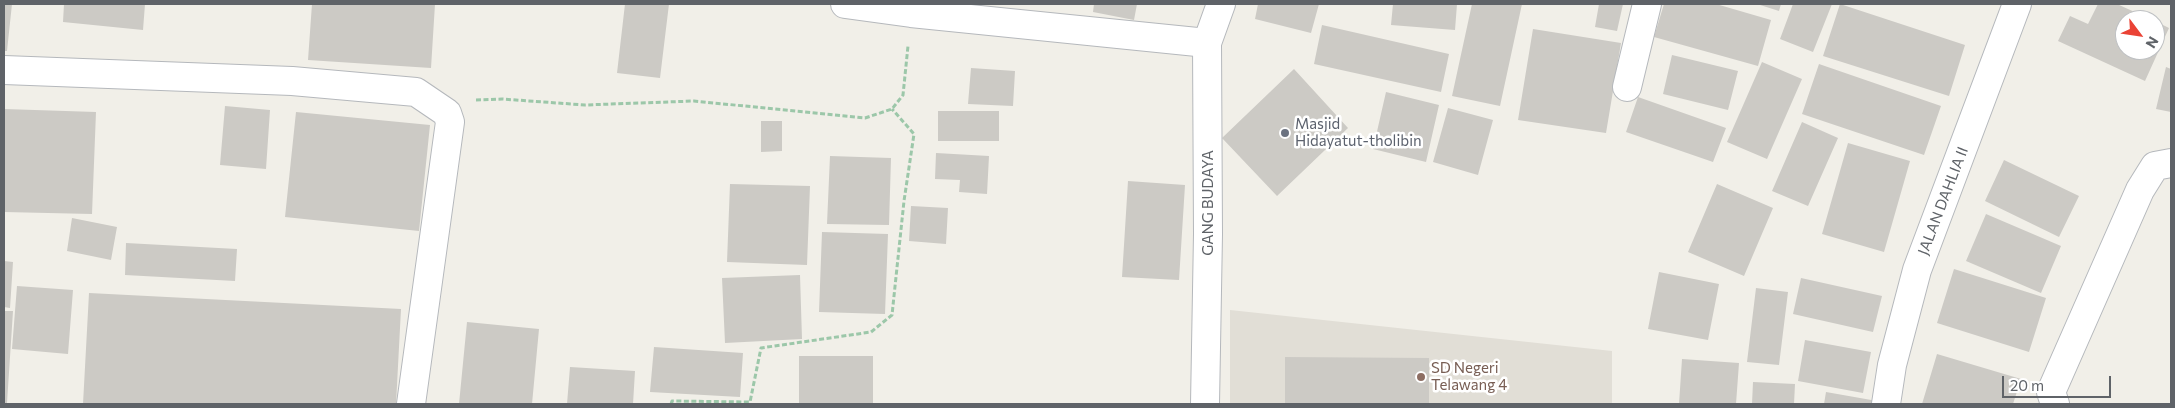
<!DOCTYPE html>
<style>
body{margin:0}
#map{position:relative;width:2175px;height:408px;overflow:hidden;background:#f1efe8;font-family:Commissioner,sans-serif}
canvas{display:block}
.frame{position:absolute;inset:0;border:5px solid #5f6368;pointer-events:none}
.north{position:absolute;left:2115px;top:10px;width:50px;height:50px;box-sizing:border-box;background:#fff;border:1px solid #bfc1c3;border-radius:50%;rotate:121deg;font-size:14px;font-weight:700;line-height:20px;text-align:center;color:#5f6368}
.north::after{content:'';display:block;margin:auto;width:18px;height:22px;background:#ea4335;clip-path:polygon(50% 0,100% 100%,50% 72%,0 100%)}
.scale{position:absolute;left:2002px;top:376px;width:109px;height:22px;box-sizing:border-box;border:2px solid #5f6368;border-top:0;padding-left:6px;font-size:15px;line-height:18px;white-space:nowrap;color:#5f6368;-webkit-text-stroke:4px #fff;paint-order:stroke}
</style>
<div id="map">
<canvas width="2175" height="408"></canvas>
<div class="frame"></div>
<div class="north">N</div>
<div class="scale">20 m</div>
</div>
<script>
const ctx = document.querySelector('canvas').getContext('2d');
ctx.lineJoin = 'round';
function paint(path, color) {
  ctx.fillStyle = color;
  ctx.fill(path, 'evenodd');
}
function shape(rows) {
  const path = new Path2D();
  for (const r of rows) {
    path.moveTo(r[0], r[1]);
    for (let i = 2; i < r.length; i += 2) path.lineTo(r[i], r[i + 1]);
  }
  return path;
}
function strokePath(path, color, width, dash) {
  ctx.strokeStyle = color;
  ctx.lineWidth = width;
  ctx.lineCap = dash ? 'butt' : 'round';
  ctx.setLineDash(dash || []);
  ctx.stroke(path);
}
function label(font, color, halo, rows, align = 'center') {
  ctx.font = font + ' Commissioner,sans-serif';
  ctx.lineWidth = 5;
  ctx.setLineDash([]);
  ctx.textBaseline = 'middle';
  ctx.strokeStyle = halo;
  ctx.fillStyle = color;
  for (const [text, x, y, turn = 0] of rows) {
    ctx.save();
    ctx.translate(x, y);
    ctx.rotate((+turn || 0) * Math.PI / 180);
    ctx.textAlign = isNaN(turn) ? turn : align;
    if (halo) ctx.strokeText(text, 0, 0);
    ctx.fillText(text, 0, 0);
    ctx.restore();
  }
}
paint(shape([
 [1230,310,1612,351,1612,404,1230,404]
]), '#e1ded6');
paint(shape([
 [4,4,12,4,7,51,4,51],
 [64,4,145,4,143,30,63,22],
 [312,4,435,4,431,68,308,60],
 [625,4,669,4,660,78,617,73],
 [1094,4,1137,4,1134,20,1093,12],
 [1258,4,1319,4,1311,33,1255,19],
 [1393,4,1457,4,1455,30,1391,25],
 [1472,4,1522,4,1500,106,1452,96],
 [1599,4,1623,4,1617,31,1595,27],
 [1664,4,1716,4,1771,20,1758,66,1654,37],
 [1757,4,1781,4,1779,11],
 [1793,4,1832,4,1813,52,1780,39],
 [1840,4,1965,45,1949,96,1823,56],
 [2098,4,2117,4,2152,20,2125,20,2125,50,2155,50,2155,21,2169,28,2145,81,2058,41,2070,16,2088,24],
 [1322,25,1449,54,1441,92,1314,64],
 [1533,29,1621,43,1606,133,1518,120],
 [1672,55,1738,71,1728,110,1663,94],
 [1762,62,1802,79,1767,159,1727,142],
 [1819,64,1941,106,1924,155,1802,114],
 [2166,67,2171,69,2171,112,2156,109],
 [971,68,1015,71,1013,106,968,104],
 [1294,69,1348,128,1277,196,1222,138],
 [1386,92,1439,105,1426,162,1373,149],
 [1638,97,1726,128,1713,162,1626,132],
 [225,106,270,110,266,169,220,165],
 [1448,108,1493,120,1478,175,1433,162],
 [4,109,96,112,92,214,4,212],
 [938,111,999,111,999,141,938,141],
 [296,112,430,125,419,231,285,217],
 [761,121,782,121,782,151,761,152],
 [1802,122,1838,138,1808,206,1772,191],
 [1848,143,1910,161,1884,252,1822,234],
 [936,153,989,156,987,194,959,192,960,180,935,179],
 [830,156,891,158,889,225,827,224],
 [2004,160,2079,196,2059,237,1985,201],
 [1128,181,1185,185,1179,280,1122,277],
 [730,184,810,186,807,265,727,262],
 [1717,184,1773,208,1744,276,1688,252],
 [911,206,948,208,946,244,909,241],
 [1986,214,2061,246,2041,293,1966,261],
 [72,218,117,227,111,260,67,251],
 [822,232,888,234,885,314,819,312],
 [126,243,237,249,235,281,125,275],
 [4,261,13,262,10,308,4,307],
 [1954,269,2046,298,2029,352,1937,323],
 [1659,272,1719,284,1708,340,1648,329],
 [800,275,802,339,725,343,722,278],
 [1801,278,1882,296,1873,332,1793,314],
 [17,286,73,290,68,354,12,349],
 [1756,288,1788,292,1779,365,1747,362],
 [89,293,401,309,396,404,83,404],
 [4,311,13,311,7,403,4,403],
 [467,322,539,329,532,404,459,404],
 [1805,340,1871,352,1863,393,1798,381],
 [654,347,743,353,740,397,650,392],
 [1937,354,2021,379,2013,404,1922,404],
 [799,356,873,356,873,404,799,404],
 [1285,357,1429,358,1429,404,1285,404],
 [1682,359,1739,363,1736,404,1679,404],
 [570,367,635,371,633,404,567,404],
 [1753,382,1795,384,1794,404,1752,404],
 [1826,392,1877,401,1877,404,1824,404]
]), '#cccac5');
const minor = shape([
 [845,4,911,13,1207,43],
 [4,70,292,81,416,92,447,113,450,122,411,404],
 [1627,87,1647,4],
 [1205,404,1208,234,1207,43,1221,4],
 [1886,404,1892,365,1917,270,2017,4],
 [2055,404,2051,392,2140,190,2155,166,2171,163]
]);
strokePath(minor, '#b5b8bc', 30);
strokePath(shape([
 [476,100,502,99,585,105,694,101,865,118,892,109,903,95,908,46],
 [671,404,672,401,750,402,761,348,871,332,892,315,904,201,914,134,892,109]
]), '#9cc7a9', 3, [5, 2.5]);
strokePath(minor, '#fff', 28);
for (const [x, y, r, color] of [
 [1285,133,5,"#6b7280"],
 [1421,377,5,"#8d6e63"]
]) {
  const dot = new Path2D();
  dot.arc(x, y, r, 0, 2 * Math.PI);
  ctx.fillStyle = color;
  ctx.fill(dot);
  strokePath(dot, '#fff', 2);
}
label('15px', '#5b616d', '#fff', [
 ["Masjid",1295,124],
 ["Hidayatut-tholibin",1295,141]
], 'left');
label('15px', '#5f6368', '#fff', [
 ["JALAN DAHLIA II",1943,201,-69],
 ["GANG BUDAYA",1208,203,-90]
]);
label('15px', '#785e54', '#fff', [
 ["SD Negeri",1431,368],
 ["Telawang 4",1431,385]
], 'left');
</script>
